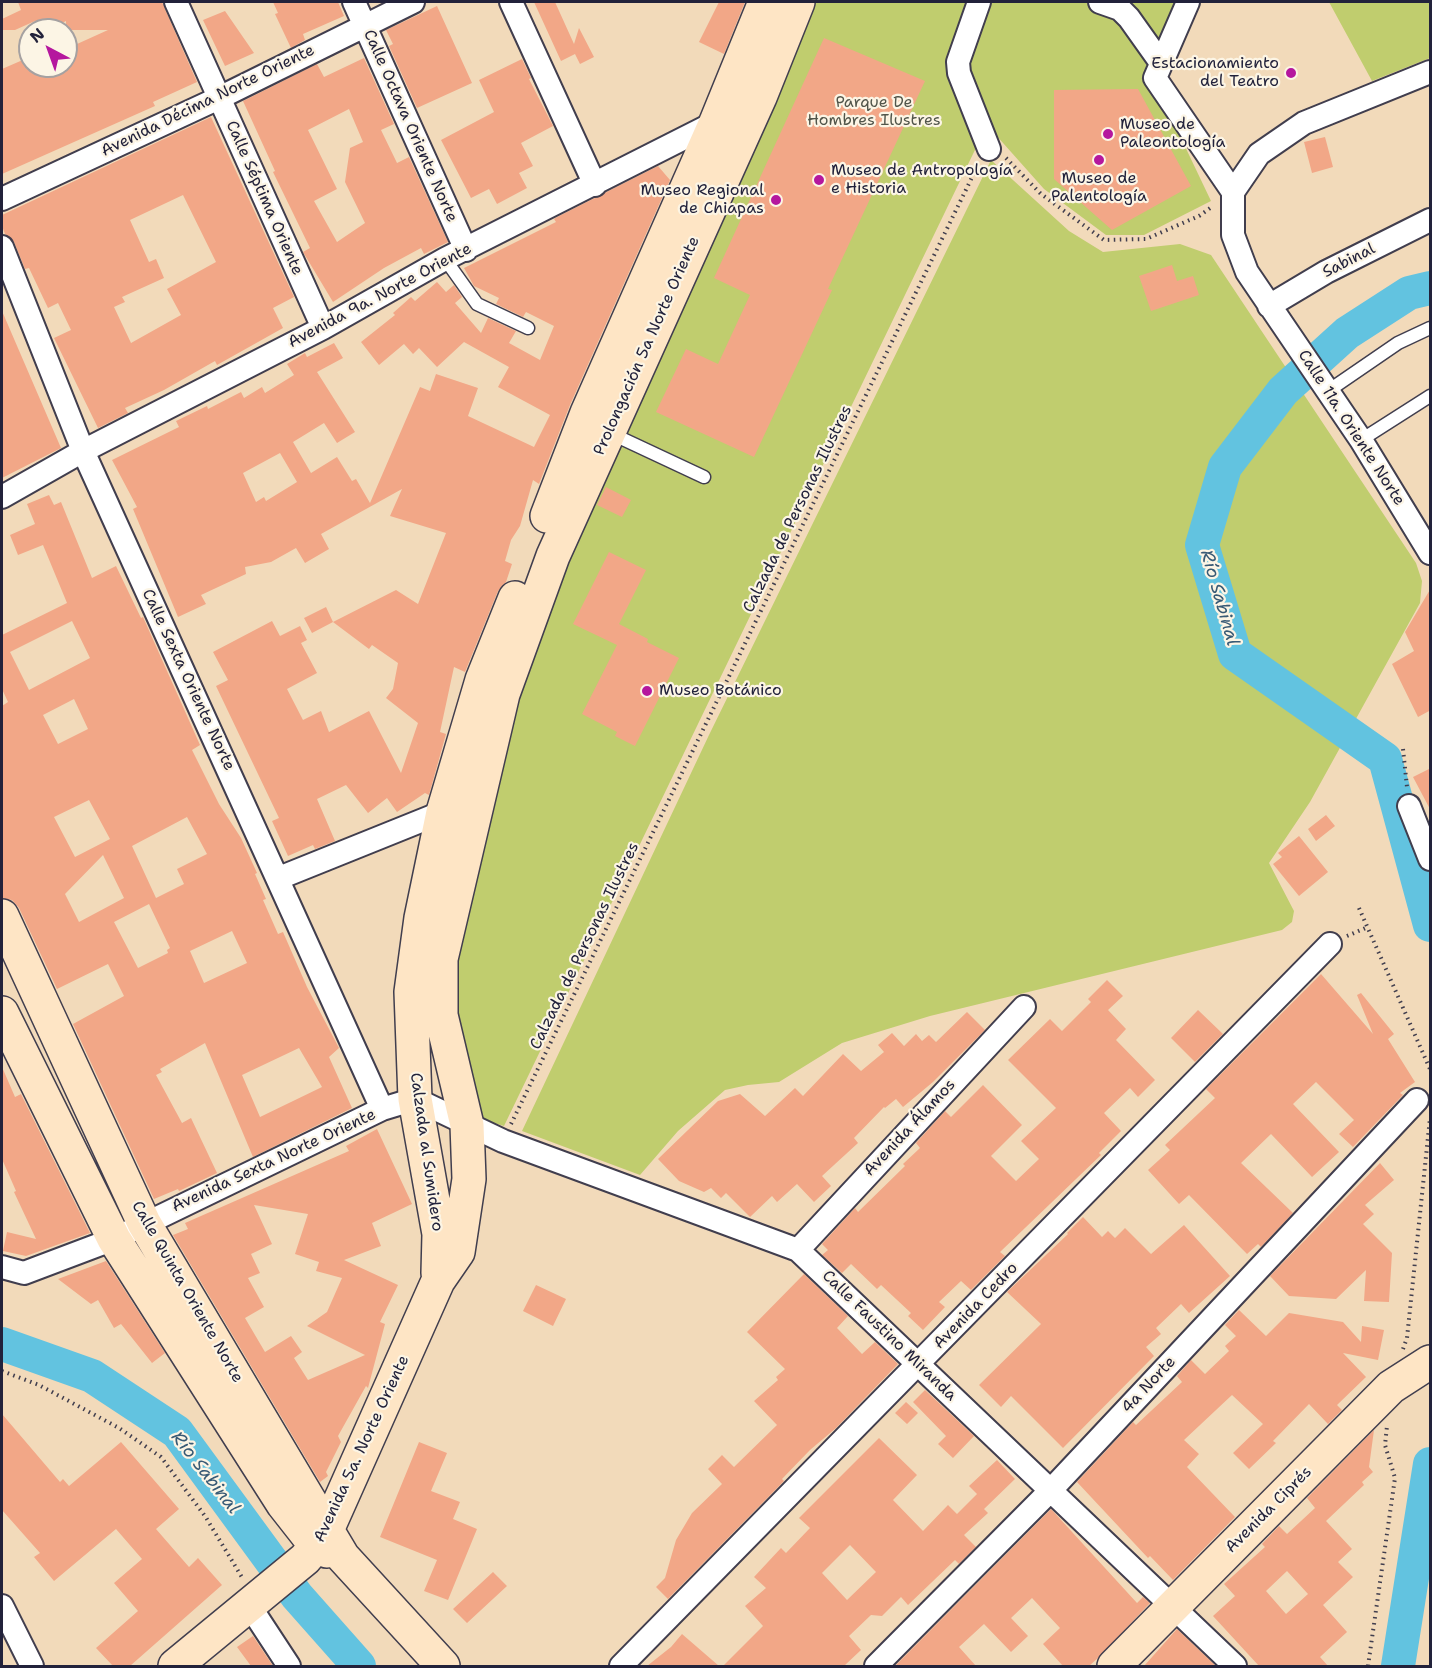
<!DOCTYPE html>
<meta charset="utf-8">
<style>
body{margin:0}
#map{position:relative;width:1432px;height:1668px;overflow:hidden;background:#f2daba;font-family:"Shantell Sans",sans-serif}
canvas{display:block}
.frame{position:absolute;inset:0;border:3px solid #22223b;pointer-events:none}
.north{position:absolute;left:18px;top:18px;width:60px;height:60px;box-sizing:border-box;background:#fcf5e5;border:2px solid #a5a1a1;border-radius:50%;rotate:319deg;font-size:16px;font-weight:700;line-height:24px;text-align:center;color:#22223b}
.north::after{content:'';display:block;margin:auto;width:21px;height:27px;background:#b5179e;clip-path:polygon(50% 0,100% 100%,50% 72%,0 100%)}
</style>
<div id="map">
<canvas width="1432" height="1668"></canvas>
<div class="frame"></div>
<div class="north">N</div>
</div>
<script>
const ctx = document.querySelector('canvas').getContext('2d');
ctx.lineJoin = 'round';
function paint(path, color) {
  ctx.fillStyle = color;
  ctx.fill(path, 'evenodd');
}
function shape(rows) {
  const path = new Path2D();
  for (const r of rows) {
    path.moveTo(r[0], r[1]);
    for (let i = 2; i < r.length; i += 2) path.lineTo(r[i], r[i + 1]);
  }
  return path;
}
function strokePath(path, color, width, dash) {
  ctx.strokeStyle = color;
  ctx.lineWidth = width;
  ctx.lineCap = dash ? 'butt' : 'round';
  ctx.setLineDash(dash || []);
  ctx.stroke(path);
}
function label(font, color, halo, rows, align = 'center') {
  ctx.font = font + ' "Shantell Sans",sans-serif';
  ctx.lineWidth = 4.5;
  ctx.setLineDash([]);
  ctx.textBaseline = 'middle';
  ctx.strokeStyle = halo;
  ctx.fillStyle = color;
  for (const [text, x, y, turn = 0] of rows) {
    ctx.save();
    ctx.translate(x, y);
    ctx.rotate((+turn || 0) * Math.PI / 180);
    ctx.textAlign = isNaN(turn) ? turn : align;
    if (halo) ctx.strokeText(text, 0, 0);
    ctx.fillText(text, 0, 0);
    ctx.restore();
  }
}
paint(shape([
 [805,2,1182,2,1150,73,1211,201,1144,235,1106,235,1044,189,987,125,504,1126,474,1117,451,987,508,703],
 [1329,2,1430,2,1430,58,1372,81],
 [991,160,1069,231,1103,252,1180,244,1211,255,1416,563,1422,581,1420,603,1310,802,1269,863,1294,911,1292,922,1282,930,930,1016,842,1043,779,1082,748,1085,725,1090,678,1131,640,1175,522,1131,709,735]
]), '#c0cd6e');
strokePath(shape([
 [1430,288,1409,293,1347,333,1283,391,1225,467,1202,545,1235,654,1385,759,1430,925],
 [2,1344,92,1376,177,1432,297,1596,359,1666],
 [1398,1666,1430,1464]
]), '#62c3e0', 34);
paint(shape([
 [18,2,162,2,197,82,153,102,155,106,2,174,2,69,25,59,28,66,66,66,66,49,108,30,66,30,66,21,48,30,39,30,35,21,15,30,2,30,2,19,21,10],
 [273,2,338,2,344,16,303,34,305,40,291,48,275,14,278,13],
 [534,2,555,2,574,44,579,28,594,57,580,64,575,54,561,61],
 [719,2,745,2,724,54,699,42],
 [437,6,472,83,417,108,389,46,393,44,386,30],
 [225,11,254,53,225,66,203,20],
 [824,38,925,81,828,289,832,290,754,457,656,412,686,349,718,364,750,295,714,278],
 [364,58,394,124,381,130,397,163,409,157,448,242,424,254,421,248,384,268,333,302,303,252,310,248,273,172,275,171,243,101,317,64,324,77],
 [349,109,363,142,350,148,345,182,365,223,337,242,314,201,337,189,308,130],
 [522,59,531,78,529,79,553,126,521,143,533,166,519,173,527,188,497,204,489,189,471,198,441,140,494,112,479,80],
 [1138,89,1191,186,1112,230,1054,179,1054,90],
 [211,117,294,297,273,308,283,328,217,365,215,361,164,390,125,408,128,413,98,428,54,338,71,330,58,303,48,308,29,268,25,269,14,242,5,234,2,226,2,215],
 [183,195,216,262,167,289,181,315,131,343,114,307,125,302,122,297,164,278,156,259,149,262,130,220],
 [1325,137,1333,167,1312,173,1304,142],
 [658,166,670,180,570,405,539,484,533,480,520,526,511,540,505,561,512,564,506,582,498,591,465,672,454,667,440,732,446,734,429,795,425,793,397,812,387,798,368,813,346,785,317,799,335,841,315,849,313,845,288,856,272,821,279,818,216,686,228,680,213,652,272,621,280,636,300,626,307,640,301,643,317,673,287,689,303,720,321,711,329,732,369,711,401,773,418,723,386,698,393,689,398,663,372,645,369,649,333,622,312,633,304,618,326,607,333,622,396,590,418,604,446,533,390,516,402,489,321,534,329,549,305,563,296,548,271,562,245,567,246,574,201,595,206,604,178,617,133,509,137,507,112,460,179,427,176,421,207,406,208,409,241,392,244,398,262,387,265,393,294,375,287,364,305,353,307,357,334,343,343,358,317,372,355,432,337,443,324,423,293,442,311,473,337,457,352,481,356,479,370,503,420,387,430,391,436,374,478,388,468,416,534,447,550,415,498,387,509,367,464,342,437,367,419,348,413,354,404,344,379,365,361,342,395,315,393,313,411,297,415,301,437,282,446,292,454,285,462,297,455,303,481,333,488,318,516,331,509,343,540,360,554,326,526,312,523,317,496,304,499,298,474,286,464,268,556,222,554,219,557,217],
 [280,453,297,482,266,501,264,497,256,502,243,473],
 [1172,265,1177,281,1193,276,1199,295,1151,311,1139,276],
 [2,311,61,448,2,478],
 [606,487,631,500,622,517,597,505],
 [49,495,54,505,61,502,92,578,116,566,141,618,143,617,200,745,192,750,219,804,241,838,257,873,255,874,266,899,263,900,278,934,283,932,307,987,339,1048,329,1057,352,1108,253,1157,205,1043,160,1069,162,1072,156,1075,182,1123,191,1118,217,1173,179,1191,178,1189,154,1199,73,1024,124,996,108,964,57,989,19,908,12,900,2,898,2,706,8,702,2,689,2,635,67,603,43,545,18,555,10,535,35,524,27,504],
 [72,621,90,658,29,690,10,652],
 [74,699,88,729,58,744,43,715],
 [89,800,110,839,75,857,54,817],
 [187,817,207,854,177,869,184,884,156,898,132,846],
 [103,855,124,898,79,922,65,894],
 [149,904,170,948,167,950,168,953,138,968,114,922],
 [232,931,247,963,204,983,190,951],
 [299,1048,322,1087,260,1117,242,1075],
 [609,552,646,570,619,624,648,639,647,642,679,658,635,746,615,736,617,732,582,714,617,645,573,624],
 [1431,588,1431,710,1418,717,1392,664,1414,651,1405,632],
 [1431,768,1431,811,1413,777],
 [1326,815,1335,826,1316,841,1308,829],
 [1299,836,1328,872,1299,896,1273,864,1282,857,1278,853],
 [1321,974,1373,1034,1357,995,1361,993,1394,1034,1388,1039,1415,1082,1400,1093,1403,1095,1353,1147,1339,1134,1354,1120,1316,1082,1293,1104,1339,1152,1312,1177,1271,1134,1241,1163,1293,1213,1261,1247,1258,1244,1247,1254,1189,1195,1179,1204,1148,1170,1170,1150,1165,1145,1215,1098,1206,1089],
 [1107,980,1123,996,1108,1010,1126,1029,1116,1040,1155,1080,1138,1097,1130,1088,1104,1113,1121,1131,1099,1153,1101,1155,1000,1252,1005,1256,971,1290,961,1281,939,1302,945,1307,923,1330,908,1316,911,1313,881,1285,877,1289,851,1264,842,1273,822,1255,828,1250,822,1244,855,1208,858,1212,905,1166,903,1164,920,1148,916,1143,945,1111,951,1117,983,1085,1022,1125,991,1156,1016,1181,1039,1159,1021,1141,1056,1108,1008,1060,1050,1019,1062,1031,1091,1002,1088,999],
 [1198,1010,1223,1034,1195,1062,1171,1038],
 [967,1012,985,1030,933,1082,903,1107,896,1099,885,1108,884,1107,854,1138,858,1143,822,1176,831,1186,814,1202,797,1184,777,1202,772,1196,750,1217,726,1193,721,1198,711,1188,704,1192,679,1181,658,1159,718,1101,740,1094,765,1116,795,1088,803,1096,843,1054,861,1071,884,1052,878,1045,892,1033,904,1046,916,1034,922,1041,929,1035,936,1042],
 [2,1067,15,1097,21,1094,90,1233,26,1256,3,1251,7,1232,36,1239,14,1192,16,1191,2,1159],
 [377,1129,412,1204,372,1223,381,1246,344,1260,398,1285,380,1322,385,1324,368,1388,366,1386,338,1436,341,1442,326,1472,328,1476,320,1482,173,1235,188,1229,185,1223,349,1151,346,1146],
 [254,1205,308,1214,295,1254,319,1262,316,1271,342,1278,327,1312,307,1326,365,1355,308,1380,294,1358,302,1352,291,1336,265,1352,245,1318,264,1307,248,1278,260,1273,251,1254,272,1244],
 [1380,1163,1394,1180,1365,1205,1374,1214,1363,1224,1392,1253,1389,1302,1364,1301,1366,1270,1336,1299,1289,1296,1270,1276],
 [1083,1217,1102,1237,1108,1231,1115,1238,1125,1228,1151,1254,1184,1225,1230,1276,1189,1313,1181,1304,1156,1328,1161,1334,1146,1347,1154,1356,1063,1448,1011,1396,1001,1407,979,1385,1041,1324,1007,1292,1068,1234,1067,1233],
 [106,1261,165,1353,152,1363,121,1324,114,1328,98,1300,91,1304,58,1279],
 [804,1274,848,1316,837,1328,862,1354,875,1342,898,1364,836,1428,810,1450,782,1479,784,1481,668,1599,656,1587,665,1578,676,1540,692,1513,722,1484,708,1469,722,1455,734,1467,777,1425,754,1401,778,1380,776,1377,785,1369,747,1332],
 [536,1285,566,1299,553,1326,523,1311],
 [1239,1310,1266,1336,1289,1313,1343,1322,1361,1342,1362,1326,1384,1330,1378,1360,1343,1353,1366,1377,1337,1405,1342,1410,1328,1424,1309,1404,1273,1441,1276,1443,1249,1469,1233,1453,1263,1424,1232,1395,1184,1440,1199,1454,1187,1467,1235,1517,1173,1580,1150,1556,1148,1558,1077,1482,1133,1422,1136,1425,1182,1382,1177,1376,1191,1360,1205,1374,1229,1351,1225,1346,1236,1336,1225,1325],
 [925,1390,974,1436,953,1458,938,1444,946,1436,913,1402],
 [906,1402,918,1413,907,1424,895,1413],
 [2,1414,60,1482,63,1479,69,1486,121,1442,179,1509,156,1529,189,1567,198,1558,222,1585,130,1666,113,1666,96,1648,138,1611,114,1583,142,1559,116,1529,54,1581,34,1557,40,1553,2,1510],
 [1374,1430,1369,1467,1373,1472,1362,1482,1364,1485,1326,1521,1352,1549,1338,1562,1353,1577,1323,1605,1347,1632,1320,1657,1328,1666,1259,1666,1213,1616,1235,1596,1224,1584,1265,1547,1262,1544,1279,1526,1287,1534,1315,1508,1307,1498],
 [1287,1571,1308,1594,1286,1614,1266,1591],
 [879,1438,917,1475,893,1500,923,1531,948,1505,957,1514,977,1494,969,1486,997,1460,1015,1479,984,1509,988,1513,964,1535,976,1547,959,1564,955,1560,908,1605,901,1597,882,1616,871,1615,849,1636,861,1650,844,1666,723,1666,763,1626,745,1606,766,1588,754,1577,781,1548,786,1553,810,1528,799,1518],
 [850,1545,876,1572,847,1600,822,1573],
 [419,1442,447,1453,431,1491,460,1502,453,1519,477,1529,448,1600,424,1591,437,1560,380,1537],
 [1051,1509,1137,1603,1143,1597,1150,1603,1098,1658,1089,1666,1063,1666,1043,1644,1060,1628,1032,1598,1011,1618,1028,1636,1011,1652,984,1624,959,1647,976,1666,895,1666],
 [493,1572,507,1586,467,1623,453,1609],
 [1177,1629,1216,1666,1144,1666],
 [682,1634,719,1666,647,1666,671,1647],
 [253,1636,273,1666,251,1666,237,1647]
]), '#f2a787');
const lane = shape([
 [445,259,477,304,528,328],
 [1328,391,1398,343,1430,328],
 [610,433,704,477],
 [1361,440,1430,396]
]);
const street = shape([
 [176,2,323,328],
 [354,2,466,250],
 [511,2,595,185],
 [979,2,958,62,959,73,989,149],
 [1100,2,1120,9,1129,18,1161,63],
 [1188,2,1155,78,1233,192],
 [1233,192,1233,235,1247,272,1361,440,1430,553],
 [1233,192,1259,154,1304,123,1430,72],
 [2,199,219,98,413,2],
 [2,247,83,451,382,1109],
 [1269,306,1326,272,1430,220],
 [2,497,83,451,323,328,445,259,720,120],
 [1409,806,1430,859],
 [279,878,443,812,454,812],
 [798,1250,1024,1007],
 [2,1267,24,1273,114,1239,382,1109,415,1099,503,1141,798,1250,1235,1666],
 [249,1605,289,1666],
 [2,1606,32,1666],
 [621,1666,1330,944],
 [876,1666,1050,1491,1417,1100]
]);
const secondary = shape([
 [547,516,587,413,716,122,765,2],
 [2,916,144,1223,343,1557,443,1666],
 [2,1013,114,1239,283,1504,316,1546,327,1551],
 [438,1273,439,1234,415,1099,411,992,421,918,443,812,482,680,515,598],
 [175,1666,305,1559,316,1546,328,1528,438,1281,458,1252,469,1179,467,1125,441,1015,441,959,503,694,553,556,760,97,798,2],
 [1114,1666,1391,1387,1430,1362]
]);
strokePath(lane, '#413e4e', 15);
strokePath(street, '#413e4e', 26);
strokePath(secondary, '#413e4e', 36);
strokePath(shape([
 [1006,158,1041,194,1104,240,1146,239,1199,216,1213,206],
 [1403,749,1407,787],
 [1359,908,1430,1069],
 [1347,936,1368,927],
 [511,1124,978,165],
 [1403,1349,1407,1338,1430,1118],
 [2,1371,39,1385,119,1428,161,1457,205,1516,243,1579],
 [1368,1666,1395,1478,1385,1445,1387,1426]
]), '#413e4e', 4, [1.5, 4.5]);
strokePath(lane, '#fff', 12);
strokePath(street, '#fff', 22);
strokePath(secondary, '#fee5c5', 33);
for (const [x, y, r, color] of [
 [1291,73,6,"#b5179e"],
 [1108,134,6,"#b5179e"],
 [1099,160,6,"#b5179e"],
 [819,180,6,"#b5179e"],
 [776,200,6,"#b5179e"],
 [647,691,6,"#b5179e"]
]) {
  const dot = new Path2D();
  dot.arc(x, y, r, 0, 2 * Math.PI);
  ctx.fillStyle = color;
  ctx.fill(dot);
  strokePath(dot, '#fcf5e5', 2);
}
label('16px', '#22223b', '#fcf5e5', [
 ["Estacionamiento",1279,64,"right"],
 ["del Teatro",1279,82,"right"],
 ["Museo de",1120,125],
 ["Paleontología",1120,143],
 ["Museo de Antropología",831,171],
 ["e Historia",831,189],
 ["Museo de",1099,179,"center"],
 ["Palentología",1099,197,"center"],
 ["Museo Regional",764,191,"right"],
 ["de Chiapas",764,209,"right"],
 ["Museo Botánico",659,691]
], 'left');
label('16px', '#22223b', '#fcf5e5', [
 ["Avenida Décima Norte Oriente",208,101,-26],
 ["Calle Octava Oriente Norte",410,126,66],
 ["Calle Séptima Oriente",264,198,66],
 ["Sabinal",1349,261,-27],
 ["Avenida 9a. Norte Oriente",380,296,-28],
 ["Prolongación 5a Norte Oriente",647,346,-66],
 ["Calle 11a. Oriente Norte",1351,428,57],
 ["Calzada de Personas Ilustres",798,509,-64],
 ["Calle Sexta Oriente Norte",188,680,65],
 ["Calzada de Personas Ilustres",585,946,-64],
 ["Avenida Álamos",910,1128,-47],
 ["Calzada al Sumidero",426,1152,82],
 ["Avenida Sexta Norte Oriente",274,1161,-25],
 ["Calle Quinta Oriente Norte",187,1292,60],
 ["Avenida Cedro",976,1306,-46],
 ["Calle Faustino Miranda",889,1336,44],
 ["4a Norte",1149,1385,-47],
 ["Avenida 5a. Norte Oriente",362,1449,-65],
 ["Avenida Ciprés",1269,1510,-45]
]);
label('16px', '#51554a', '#fcf5e5', [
 ["Parque De",874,103],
 ["Hombres Ilustres",874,121]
]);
label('italic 18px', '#385a75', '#fcf5e5', [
 ["Río Sabinal",1219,598,74],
 ["Río Sabinal",205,1473,52]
]);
</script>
